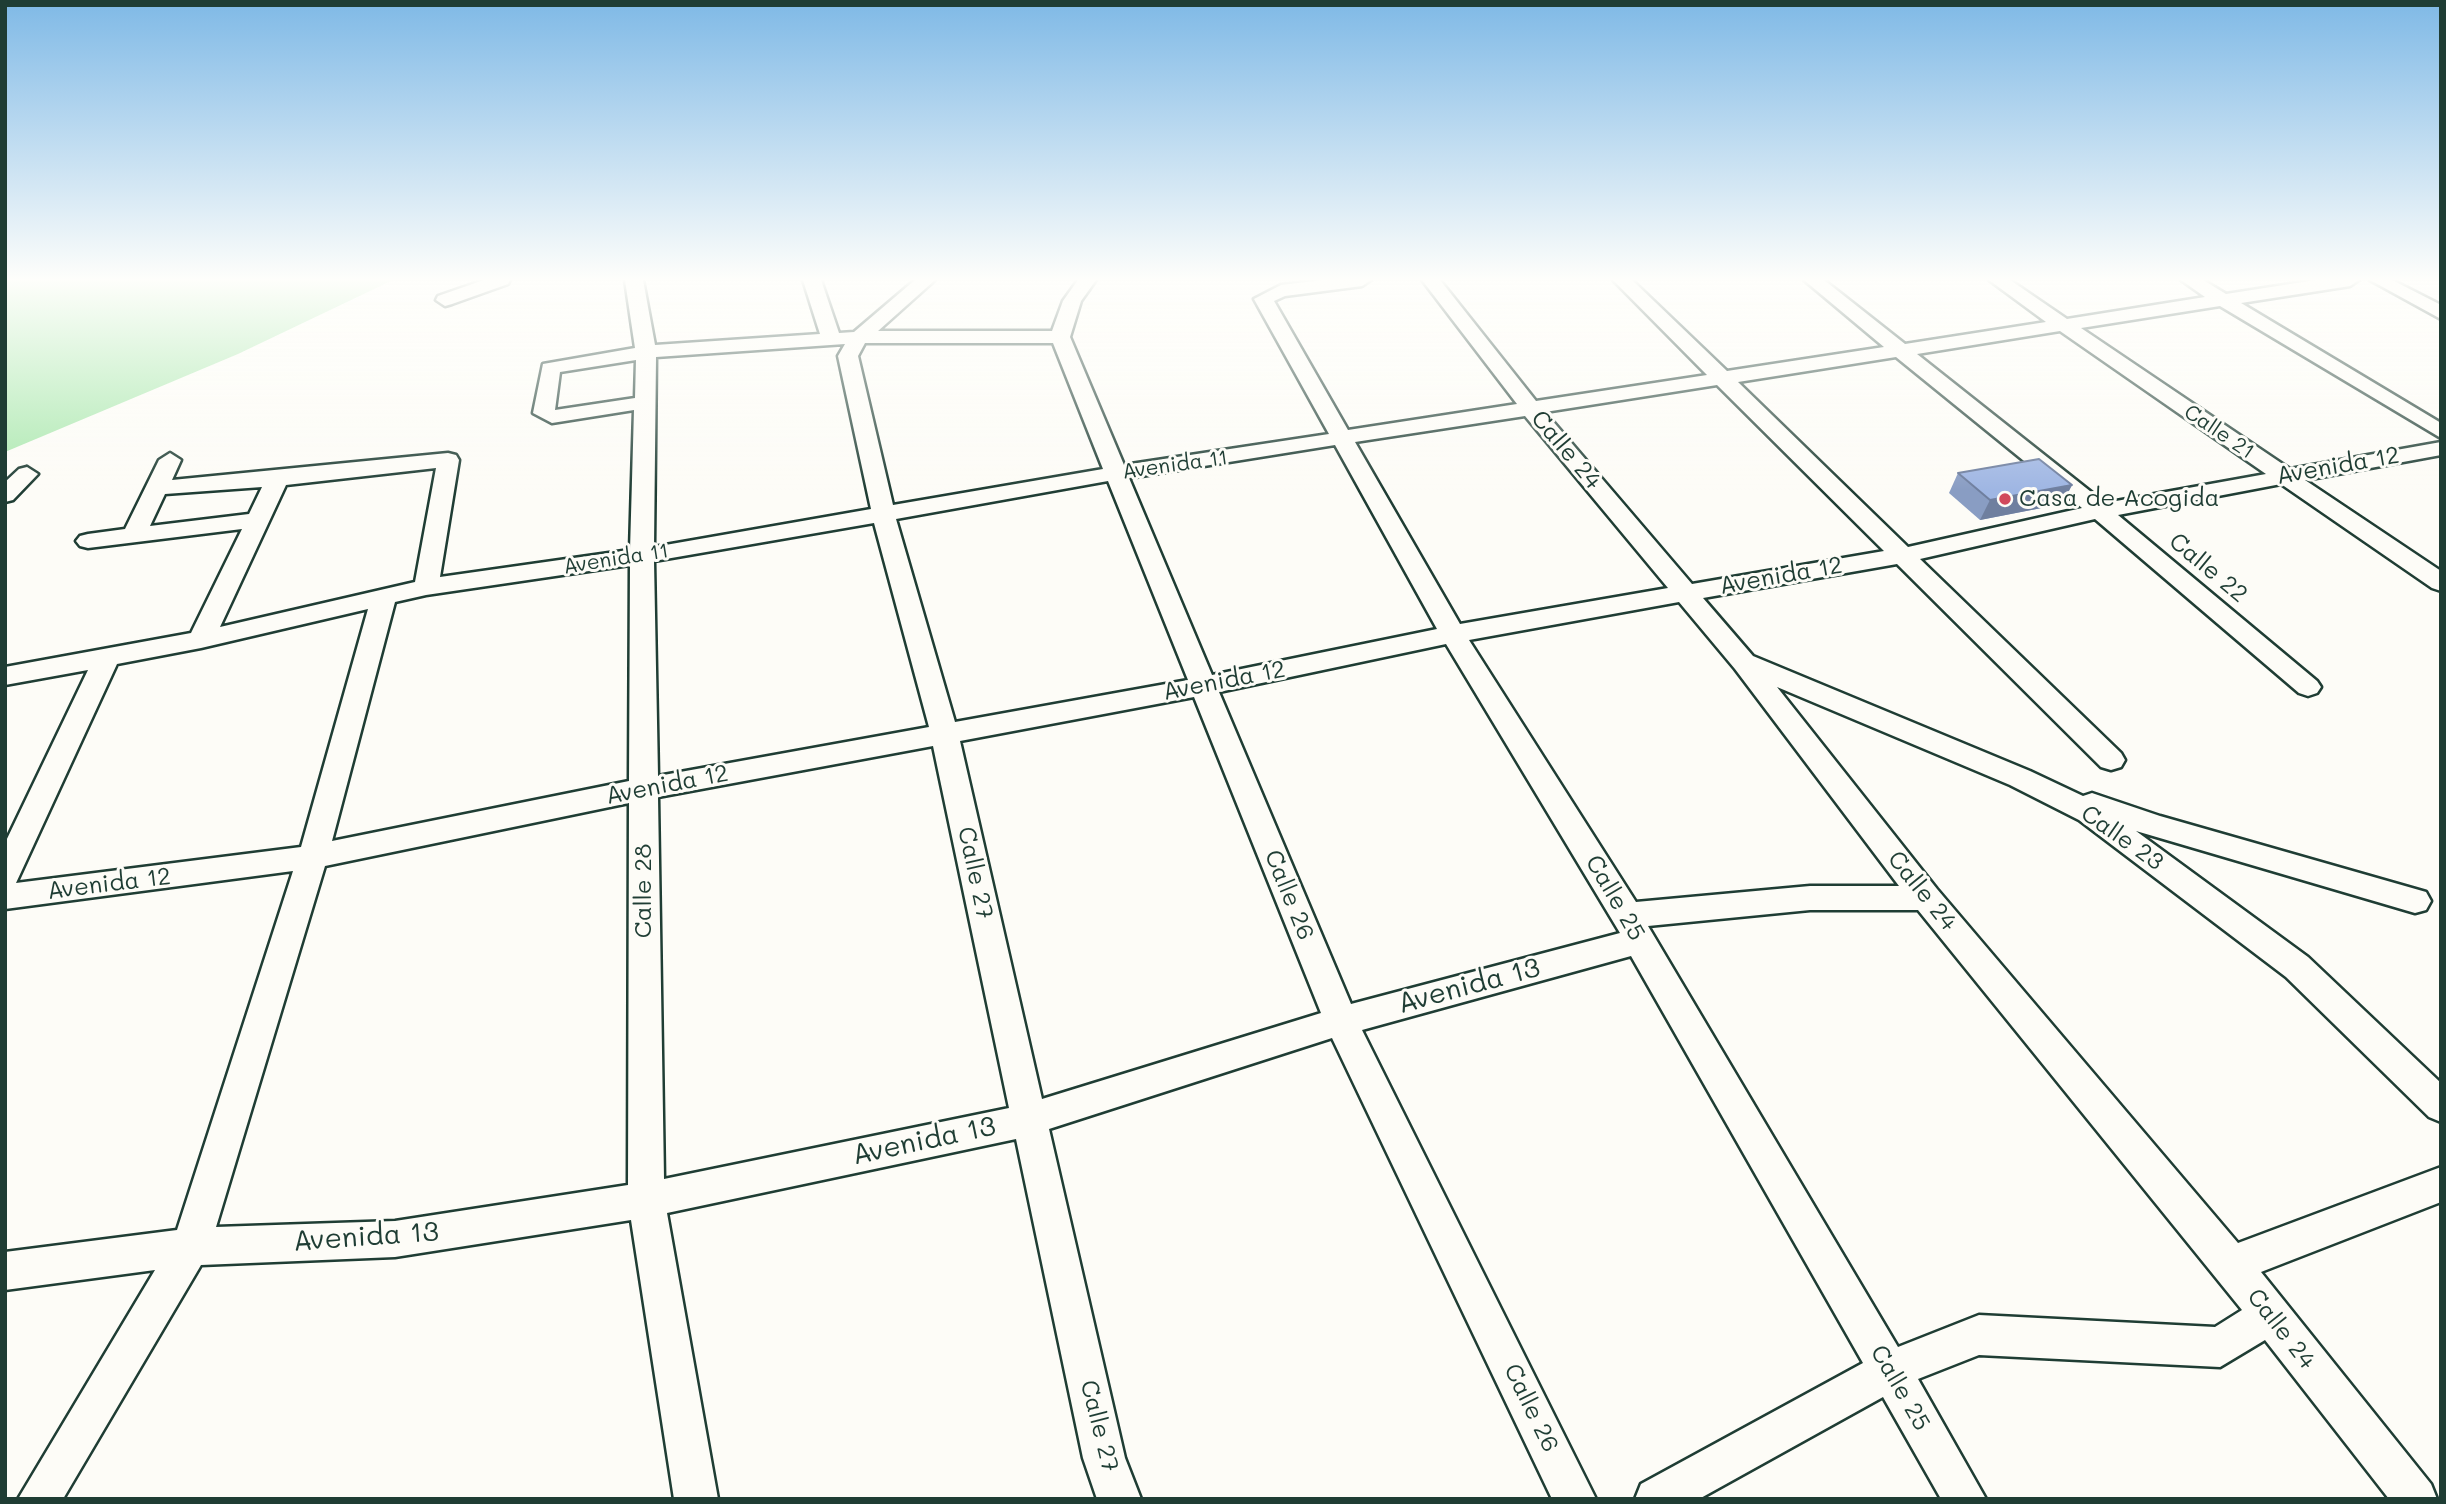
<!DOCTYPE html>
<style>
body{margin:0}
#map{position:relative;width:2446px;height:1504px;overflow:hidden;background:#fdfcf7;font-family:Mali,sans-serif}
canvas{display:block}
.frame{position:absolute;inset:0;border:7px solid #1f3d34;pointer-events:none}
</style>
<div id="map">
<canvas width="2446" height="1504"></canvas>
<div class="frame"></div>
</div>
<script>
const ctx = document.querySelector('canvas').getContext('2d');
ctx.lineJoin = 'round';
function paint(path, color) {
  ctx.fillStyle = color;
  ctx.fill(path, 'evenodd');
}
function shape(rows) {
  const path = new Path2D();
  for (const r of rows) {
    path.moveTo(r[0], r[1]);
    for (let i = 2; i < r.length; i += 2) path.lineTo(r[i], r[i + 1]);
  }
  return path;
}
function strokePath(path, color, width, dash) {
  ctx.strokeStyle = color;
  ctx.lineWidth = width;
  ctx.lineCap = dash ? 'butt' : 'round';
  ctx.setLineDash(dash || []);
  ctx.stroke(path);
}
function label(font, color, halo, rows, align = 'center') {
  ctx.font = font + ' Mali,sans-serif';
  ctx.lineWidth = 6;
  ctx.setLineDash([]);
  ctx.textBaseline = 'middle';
  ctx.strokeStyle = halo;
  ctx.fillStyle = color;
  for (const [text, x, y, turn = 0] of rows) {
    ctx.save();
    ctx.translate(x, y);
    ctx.rotate((+turn || 0) * Math.PI / 180);
    ctx.textAlign = isNaN(turn) ? turn : align;
    if (halo) ctx.strokeText(text, 0, 0);
    ctx.fillText(text, 0, 0);
    ctx.restore();
  }
}
paint(shape([
 [5,280,393,280,238,354,5,452]
]), '#abe8af');
const minor = shape([
 [484,280,510,280,508,284,452,304,445,306,436,300,438,296,484,280],
 [625,280,643,280,655,345,820,334,803,280,821,280,839,333,854,332,915,280,935,280,878,331,1052,331,1063,301,1078,280,1096,280,1081,301,1070,337,1124,465,1329,434,1254,299,1281,285,1323,280,1371,280,1362,286,1285,296,1274,301,1348,430,1517,404,1422,280,1440,280,1536,401,1707,375,1613,280,1632,280,1727,371,1884,347,1804,280,1824,280,1905,344,2046,322,1989,280,2010,280,2067,319,2205,297,2181,280,2203,280,2226,294,2316,280,2359,280,2350,286,2241,303,2441,423,2441,438,2220,306,2081,328,2290,469,2441,442,2441,455,2305,480,2441,571,2441,591,2432,588,2281,484,2118,515,2317,681,2321,687,2317,693,2308,696,2299,693,2095,519,1920,559,2121,753,2125,760,2121,767,2111,770,2101,767,1897,564,1703,598,1753,656,2030,771,2083,796,2092,793,2160,816,2426,892,2431,901,2426,910,2415,913,2136,831,2308,957,2441,1083,2441,1122,2429,1117,2286,977,2079,820,2010,785,1777,687,1937,889,2238,1243,2441,1167,2441,1202,2261,1272,2431,1484,2437,1499,2389,1499,2265,1340,2220,1367,1979,1355,1918,1379,1986,1499,1941,1499,1883,1397,1699,1499,1635,1499,1641,1484,1863,1363,1631,956,1362,1030,1596,1499,1552,1499,1332,1038,1049,1129,1125,1458,1141,1499,1097,1499,1083,1458,1016,1139,667,1213,718,1499,674,1499,631,1220,395,1257,201,1265,63,1499,18,1499,155,1270,5,1290,5,1252,177,1230,293,871,5,909,5,843,88,670,5,685,5,667,191,633,242,529,88,548,80,546,76,541,80,536,88,534,125,529,159,460,170,453,181,460,172,480,448,453,456,455,459,460,440,577,630,550,634,410,552,423,533,413,543,364,635,348,625,280],
 [2060,331,2266,474,2105,503,1917,354,2060,331],
 [865,343,1053,343,1103,469,893,505,858,356,865,343],
 [845,344,838,356,871,509,654,547,656,357,845,344],
 [1896,357,2082,508,1908,547,1738,382,1896,357],
 [636,360,635,398,555,410,560,372,636,360],
 [1717,385,1884,551,1692,584,1545,412,1717,385],
 [1525,416,1668,588,1460,624,1355,442,1525,416],
 [1335,445,1437,629,1212,675,1129,478,1335,445],
 [436,468,415,582,220,627,286,485,436,468],
 [1108,481,1188,680,955,722,896,519,1108,481],
 [262,487,249,514,150,526,165,494,262,487],
 [874,523,929,727,658,776,654,561,874,523],
 [630,565,629,781,332,841,395,602,426,595,630,565],
 [1679,602,1735,669,1899,886,1810,886,1636,902,1469,640,1679,602],
 [368,609,301,847,16,883,117,664,201,648,368,609],
 [1446,644,1620,933,1351,1004,1219,692,1446,644],
 [1194,697,1321,1013,1042,1099,960,741,1194,697],
 [933,746,1009,1108,664,1179,658,797,933,746],
 [629,803,628,1185,395,1221,216,1227,325,866,629,803],
 [1810,910,1918,910,2242,1310,2215,1327,1979,1315,1898,1347,1648,926,1810,910],
 [2370,280,2392,280,2441,305,2441,319,2370,280],
 [27,467,38,474,13,500,5,502,5,482,19,469,27,467]
]);
strokePath(minor, '#1f3d34', 5);
paint(minor, '#fdfcf7');
paint(shape([
 [1958,473,2072,485,2062,504,1980,520,1949,493]
]), '#899dc3');
paint(shape([
 [2072,485,2062,504,1980,520,1990,500]
]), '#6f7f9f');
const building = shape([
 [2039,459,2072,485,1990,500,1958,473,2039,459]
]);
paint(building, '#9fb6e3');
strokePath(building, '#6f7f9f', 2);
const sky = ctx.createLinearGradient(0, 0, 0, 490);
sky.addColorStop(0, '#7fb9e6');
sky.addColorStop(0.57, '#fefefb');
sky.addColorStop(1, '#fefefb00');
ctx.fillStyle = sky;
ctx.fillRect(0, 0, 2446, 490);
for (const [x, y, r, color] of [
 [2005,499,7,"#d1495b"]
]) {
  const dot = new Path2D();
  dot.arc(x, y, r, 0, 2 * Math.PI);
  ctx.fillStyle = color;
  ctx.fill(dot);
  strokePath(dot, '#fdfcf7', 2.5);
}
label('21px', '#1f3d34', '#fdfcf7', [
 ["Calle 21",2219,432,34],
 ["Avenida 11",1175,465,-8],
 ["Avenida 11",616,559,-9]
]);
label('24px', '#1f3d34', '#fdfcf7', [
 ["Calle 24",1566,450,50],
 ["Avenida 12",2338,466,-10],
 ["Calle 22",2208,568,40],
 ["Avenida 12",1781,576,-10],
 ["Avenida 12",1224,681,-11],
 ["Avenida 12",667,785,-11],
 ["Calle 23",2122,838,35],
 ["Calle 27",975,873,78],
 ["Avenida 12",109,884,-7],
 ["Calle 28",644,891,-90],
 ["Calle 24",1922,891,51],
 ["Calle 26",1289,895,68],
 ["Calle 25",1615,898,60],
 ["Calle 24",2281,1329,52],
 ["Calle 25",1900,1388,60],
 ["Calle 26",1531,1408,64],
 ["Calle 27",1099,1426,76]
]);
label('24px', '#1f3d34', '#fdfcf7', [
 ["Casa de Acogida",2019,499]
], 'left');
label('28px', '#1f3d34', '#fdfcf7', [
 ["Avenida 13",1469,986,-15],
 ["Avenida 13",924,1141,-12],
 ["Avenida 13",366,1237,-4]
]);
</script>
